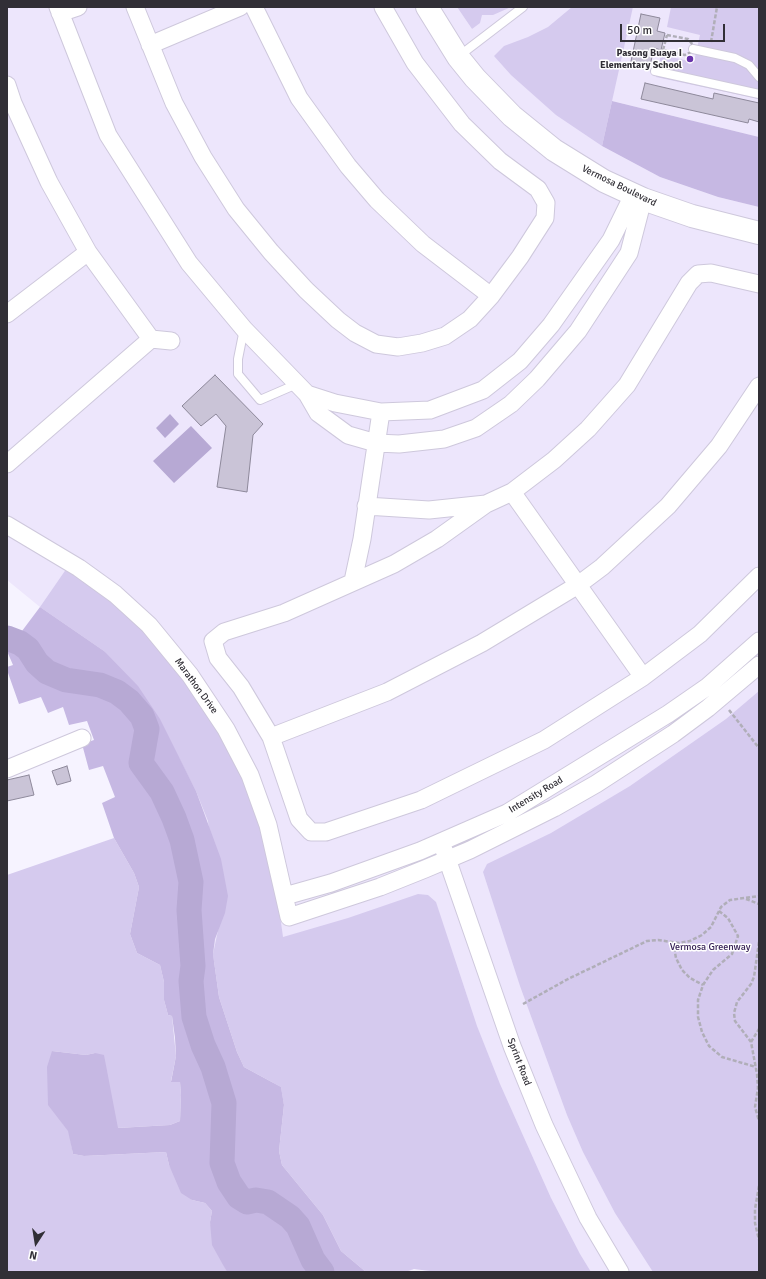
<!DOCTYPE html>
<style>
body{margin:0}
#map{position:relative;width:766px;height:1279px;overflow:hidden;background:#f6f3ff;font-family:Signika,sans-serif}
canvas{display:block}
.frame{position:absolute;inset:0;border:8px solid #312f36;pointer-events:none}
.north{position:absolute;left:16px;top:1223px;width:40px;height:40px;-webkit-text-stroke:3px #fff;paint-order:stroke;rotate:192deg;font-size:11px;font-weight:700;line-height:16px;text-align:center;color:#312f36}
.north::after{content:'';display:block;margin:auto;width:14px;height:18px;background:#312f36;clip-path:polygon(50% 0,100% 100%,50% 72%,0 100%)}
.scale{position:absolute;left:620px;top:24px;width:105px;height:18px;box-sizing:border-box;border:2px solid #312f36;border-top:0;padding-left:5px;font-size:12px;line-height:14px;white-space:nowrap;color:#312f36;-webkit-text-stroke:3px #fff;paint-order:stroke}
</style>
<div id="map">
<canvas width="766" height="1279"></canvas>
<div class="frame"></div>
<div class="north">N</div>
<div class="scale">50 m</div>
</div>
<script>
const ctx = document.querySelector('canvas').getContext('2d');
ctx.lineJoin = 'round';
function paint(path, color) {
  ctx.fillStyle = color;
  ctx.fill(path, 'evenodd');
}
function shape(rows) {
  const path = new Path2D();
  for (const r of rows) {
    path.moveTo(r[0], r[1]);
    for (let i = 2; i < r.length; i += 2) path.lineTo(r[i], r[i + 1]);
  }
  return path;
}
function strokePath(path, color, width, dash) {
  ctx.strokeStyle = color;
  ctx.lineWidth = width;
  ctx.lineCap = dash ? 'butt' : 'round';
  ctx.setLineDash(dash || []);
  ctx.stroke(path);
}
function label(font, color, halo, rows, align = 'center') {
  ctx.font = font + ' Signika,sans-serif';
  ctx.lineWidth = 3;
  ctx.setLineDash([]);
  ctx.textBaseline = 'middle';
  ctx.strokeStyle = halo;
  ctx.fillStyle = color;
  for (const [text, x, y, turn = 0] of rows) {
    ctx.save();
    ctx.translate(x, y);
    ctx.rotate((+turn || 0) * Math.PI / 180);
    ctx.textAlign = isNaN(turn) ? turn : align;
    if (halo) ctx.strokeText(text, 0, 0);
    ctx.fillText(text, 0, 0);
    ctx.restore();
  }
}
paint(shape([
 [7,7,457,7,472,29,483,7,572,7,572,9,630,17,633,7,759,7,759,137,612,101,602,146,660,177,718,197,759,207,759,1272,438,1272,414,1269,405,1272,366,1272,40,607,7,580]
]), '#ede6fc');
paint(shape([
 [457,7,511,7,493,15,482,15,480,23,472,29],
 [572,7,633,7,602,146,556,115,511,75,494,56,504,46,528,37,548,27],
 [671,7,759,7,759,99,656,77,661,55,694,62,700,35,667,27],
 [69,565,92,582,155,642,207,711,236,764,259,820,279,908,283,937,348,918,418,894,428,895,436,902,477,1026,500,1084,551,1198,580,1254,591,1272,438,1272,414,1269,405,1272,366,1272,341,1251,323,1215,282,1165,279,1151,284,1105,281,1087,244,1067,237,1052,219,997,213,954,219,926,208,821,196,791,179,758,104,651,40,607],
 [759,691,759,1272,653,1272,615,1213,583,1152,567,1115,520,986,483,872,487,864,551,833,630,786,726,719],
 [114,838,134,873,139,887,130,934,137,953,160,965,164,982,164,1000,168,1015,172,1016,176,1056,171,1081,180,1082,181,1095,180,1121,170,1125,117,1128,108,1081,95,1053,86,1055,52,1051,61,1121,69,1131,73,1154,84,1156,166,1152,169,1165,192,1200,205,1203,212,1211,210,1222,221,1259,227,1272,7,1272,7,875]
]), '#d5caee');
paint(shape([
 [612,101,759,137,759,207,718,197,660,177,602,146],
 [40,607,104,651,138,686,160,719,196,791,221,859,228,896,225,913,215,939,213,954,219,997,237,1052,244,1067,281,1087,284,1105,279,1151,282,1165,323,1215,341,1251,366,1272,227,1272,212,1245,210,1222,212,1211,205,1203,192,1200,181,1193,169,1165,166,1152,84,1156,73,1154,68,1131,48,1105,47,1067,52,1051,86,1055,95,1053,104,1055,118,1128,170,1125,180,1121,181,1095,180,1082,171,1082,176,1056,175,1038,172,1016,168,1015,164,1000,164,982,160,965,137,953,130,934,139,887,134,873,114,838,102,803,115,797,103,766,89,770,82,744,94,740,87,721,69,725,63,707,48,713,41,697,19,704,7,670,7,667,13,665,7,651]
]), '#c6b8e3');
paint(shape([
 [170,414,179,424,165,438,156,428],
 [191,426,212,448,174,483,153,461]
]), '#b7a9d4');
strokePath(shape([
 [7,638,20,643,28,649,37,663,47,672,66,680,100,685,117,692,129,701,142,716,147,729,141,763,162,792,174,818,182,840,191,882,189,910,193,966,191,981,194,1017,203,1045,213,1067,224,1103,222,1163,229,1182,239,1197,247,1202,256,1200,268,1202,290,1217,298,1226,313,1260,322,1272]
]), '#b7a9d4', 25);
const building = shape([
 [641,14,660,18,657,31,665,33,661,50,654,48,649,70,630,66,641,14],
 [645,83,713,99,714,93,759,103,759,122,749,119,748,123,641,99,645,83],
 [215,375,263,424,253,435,247,492,217,487,226,426,216,414,201,426,182,406,215,375],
 [67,766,71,781,57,785,52,771,67,766],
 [29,775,34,795,7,801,7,780,29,775]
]);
paint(building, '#cac4d7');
strokePath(building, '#8e899b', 1);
const lane = shape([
 [693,49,735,58,749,65,759,77],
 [459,56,523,7],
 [655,71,759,94],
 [244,329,238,359,238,374,260,400,297,384]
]);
const street = shape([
 [58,7,108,135,189,263,244,329,307,394,318,413,348,435,376,443,399,444,444,439,476,428,511,404,537,379,578,331,629,253,643,199],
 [135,7,174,103,203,157,236,209,271,252,306,290,338,320,355,333,376,344,398,347,422,343,445,336,470,319,491,296,520,257,545,218,546,203,538,189,500,161,462,124,415,63,383,7],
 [254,7,299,98,348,166,377,200,423,244,491,296],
 [60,13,78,7],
 [150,45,240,7],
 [7,85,13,103,49,182,88,252,151,339],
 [7,314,88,252],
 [307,394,335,403,381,412,430,410,483,390,520,361,551,325,611,240,633,195],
 [7,464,151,339,171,341],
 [512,492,643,677],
 [486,504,437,539,394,564,284,613,224,632,213,641,218,658,241,687,271,737,299,819,311,832,326,832,421,800,544,740,643,677,700,634,759,576],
 [366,506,429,510,486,504,512,492,554,460,588,429,627,385,689,283,698,274,711,273,759,284],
 [7,525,79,568,115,594,149,625,190,675,226,729,250,775,268,825,289,917,380,887,425,869,470,850,554,808,596,784,673,734,708,708,759,665],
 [353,581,362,539,381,412],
 [271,737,387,692,482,643,578,585,602,567,668,506,719,446,759,386],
 [7,769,82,738],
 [444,850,512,1046,544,1125,588,1218,620,1272],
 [285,896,331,883,420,851,507,813,668,714,707,687,759,641]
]);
const secondary = shape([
 [427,7,458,57,475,78,512,116,554,150,604,181,643,199,692,216,759,233]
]);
strokePath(lane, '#cec8dc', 10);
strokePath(street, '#cec8dc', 19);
strokePath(secondary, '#cec8dc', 24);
strokePath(shape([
 [667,35,688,39,693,45,691,52,685,55,663,50,667,35],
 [711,42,717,7],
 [729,710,759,748],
 [746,899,759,904],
 [719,911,728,918,738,936,732,954,713,970,703,985,698,1000,698,1017,702,1032,709,1046,722,1057,756,1067],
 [673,942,676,958,682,970,690,978,703,985],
 [759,942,754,977,751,984,737,1002,734,1013,735,1021,751,1042,757,1074,758,1088,755,1107,759,1121],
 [523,1004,568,979,647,941,658,940,679,943,690,941,702,935,711,927,721,907,730,900,759,896],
 [751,1042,759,1029],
 [759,1186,755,1209,755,1223,759,1240]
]), '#b0aeb8', 2.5, [4, 2]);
strokePath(lane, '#fff', 8);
strokePath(street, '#fff', 17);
strokePath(secondary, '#fff', 22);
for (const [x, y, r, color] of [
 [690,59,4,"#6833aa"]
]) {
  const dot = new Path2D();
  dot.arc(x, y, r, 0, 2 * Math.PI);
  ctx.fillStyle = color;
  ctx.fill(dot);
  strokePath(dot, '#fff', 1.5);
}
label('bold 10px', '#312f36', '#fff', [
 ["Pasong Buaya I",682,53],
 ["Elementary School",682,65]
], 'right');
label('10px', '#312f36', '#fff', [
 ["Vermosa Boulevard",619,186,26],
 ["Marathon Drive",196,686,54],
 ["Intensity Road",536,795,-31],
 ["Sprint Road",519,1062,69]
]);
label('10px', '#362155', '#fff', [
 ["Vermosa Greenway",710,947]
]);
</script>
